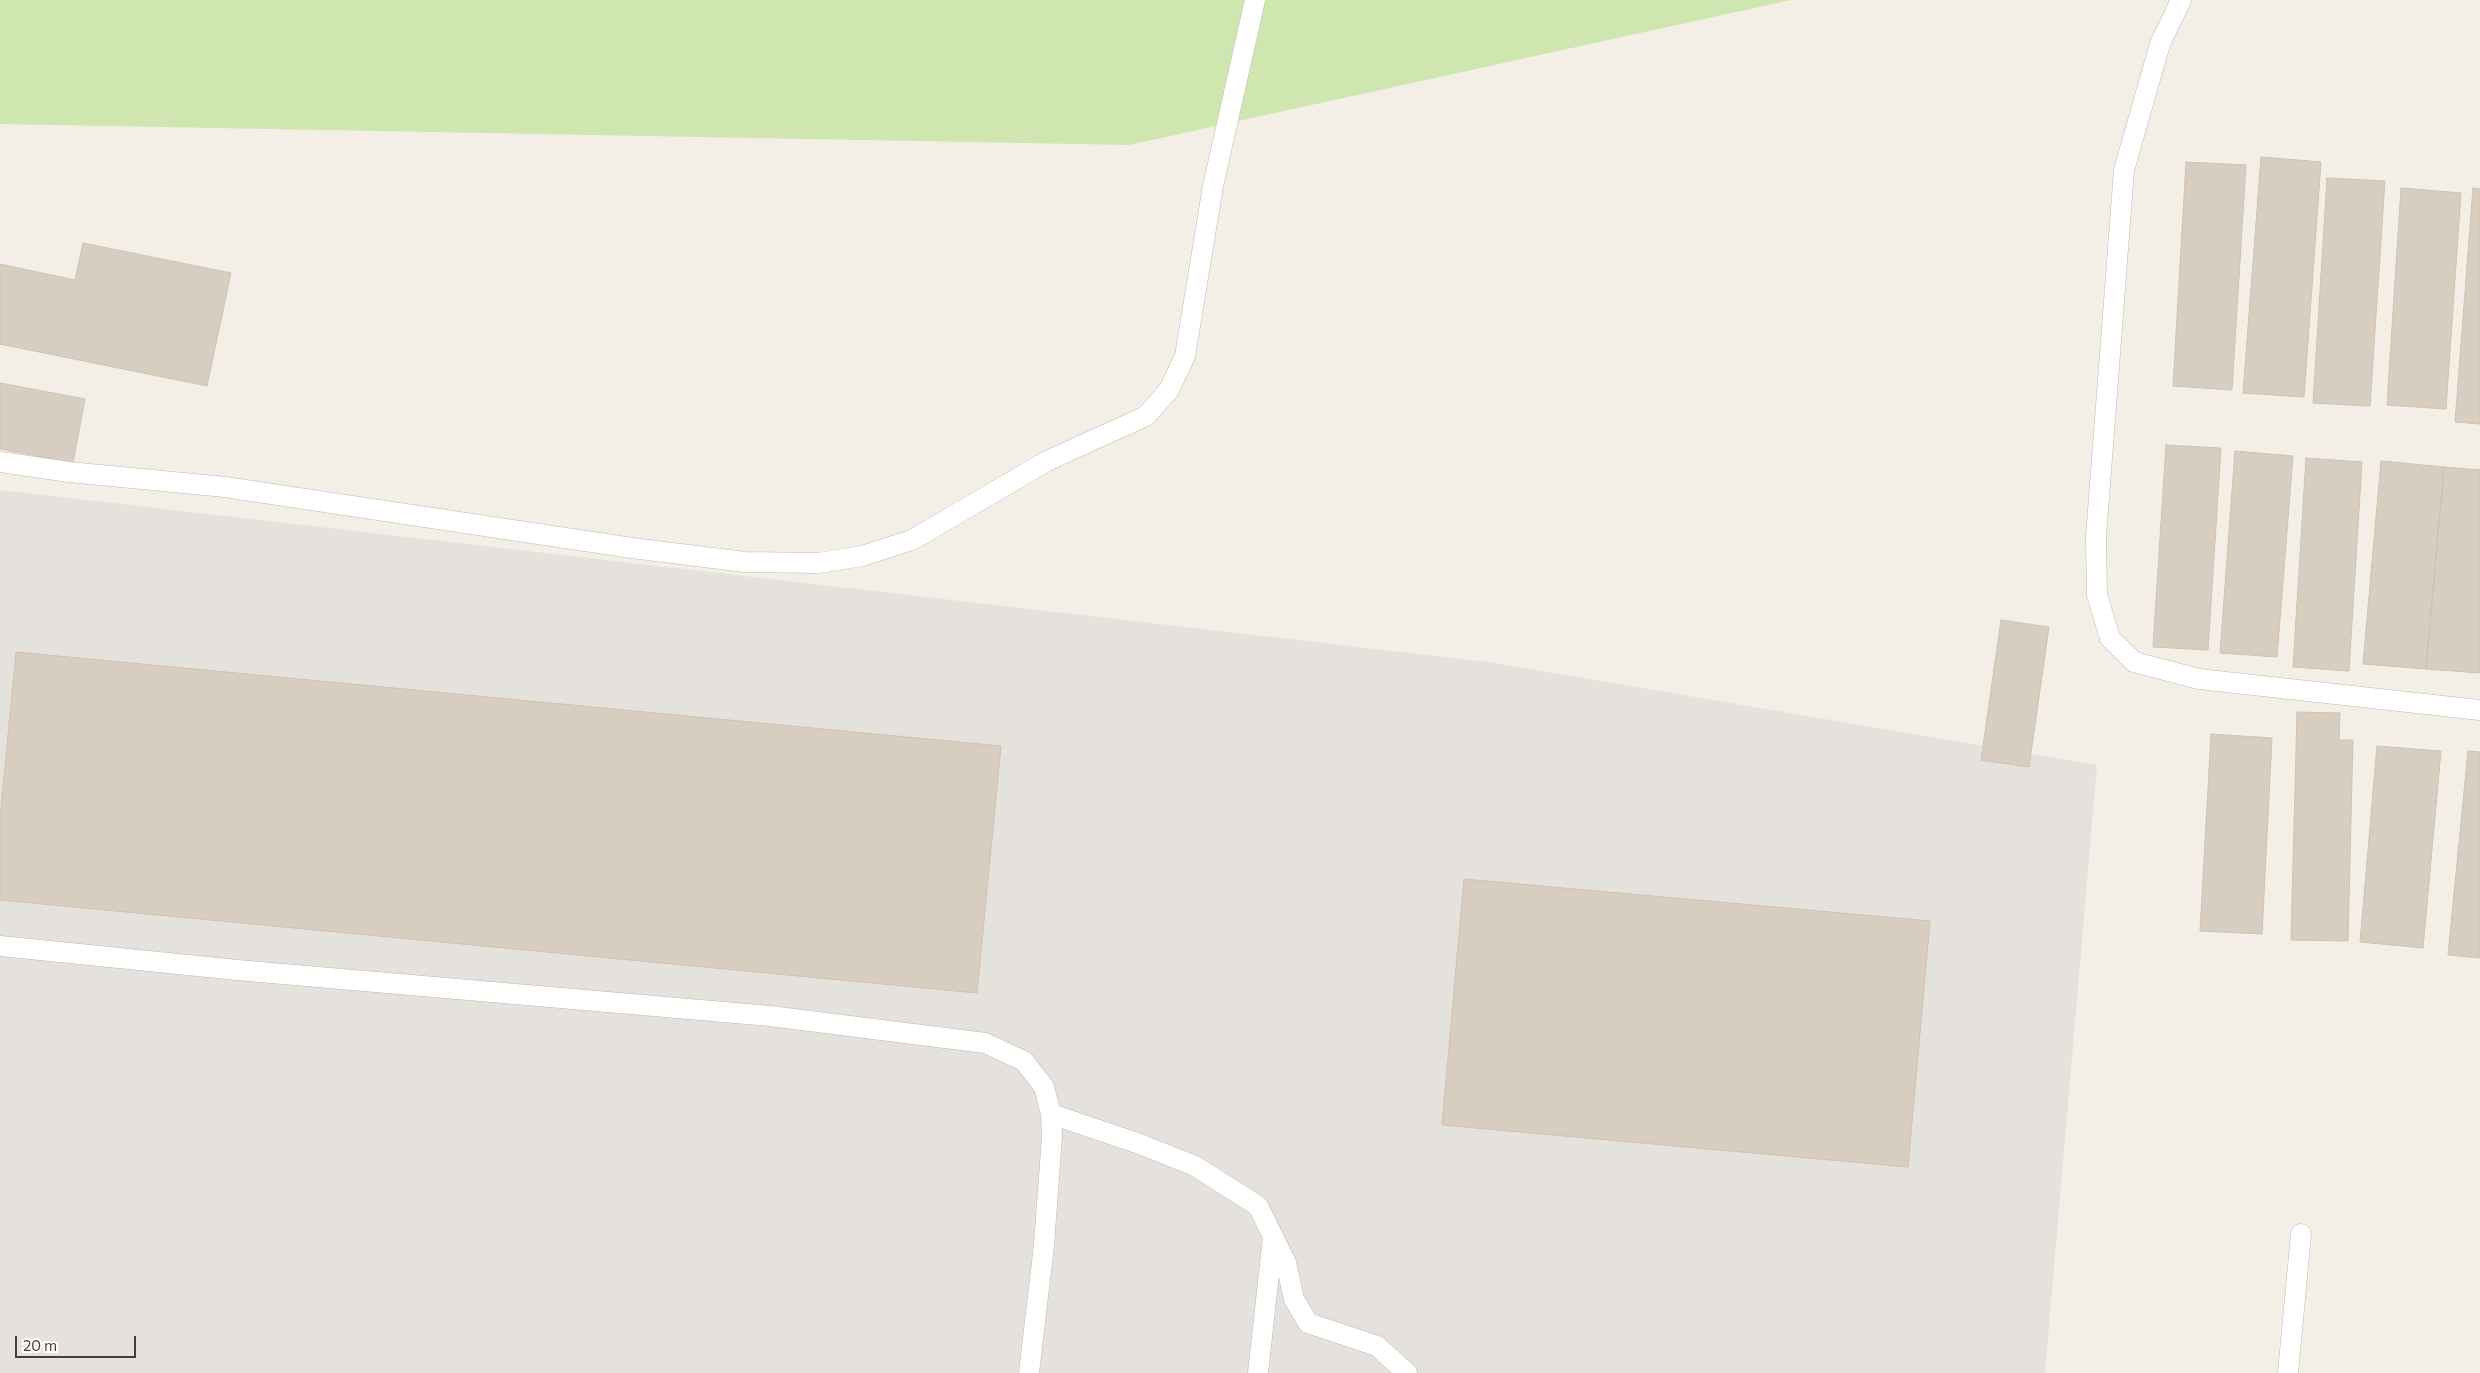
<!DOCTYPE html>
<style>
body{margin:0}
#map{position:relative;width:2480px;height:1373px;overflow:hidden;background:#f3efe7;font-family:Commissioner,sans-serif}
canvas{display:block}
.scale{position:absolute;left:15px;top:1336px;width:121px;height:22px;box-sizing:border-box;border:2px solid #463f36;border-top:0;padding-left:6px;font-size:15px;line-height:18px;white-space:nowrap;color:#463f36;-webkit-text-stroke:4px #fff;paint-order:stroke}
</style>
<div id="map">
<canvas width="2480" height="1373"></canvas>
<div class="scale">20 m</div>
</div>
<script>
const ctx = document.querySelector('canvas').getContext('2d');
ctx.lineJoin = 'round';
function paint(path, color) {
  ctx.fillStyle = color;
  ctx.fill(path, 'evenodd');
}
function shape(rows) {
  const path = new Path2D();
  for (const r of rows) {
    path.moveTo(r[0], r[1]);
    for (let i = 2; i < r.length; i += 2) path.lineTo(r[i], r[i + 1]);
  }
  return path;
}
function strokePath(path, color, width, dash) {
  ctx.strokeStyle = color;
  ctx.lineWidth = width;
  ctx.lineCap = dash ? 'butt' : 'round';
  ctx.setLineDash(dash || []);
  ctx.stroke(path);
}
paint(shape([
 [0,490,1488,662,2097,765,2045,1373,0,1373]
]), '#e5e1dc');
paint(shape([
 [0,0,1791,0,1129,145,0,124]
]), '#d0e6b1');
const building = shape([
 [2261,157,2321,162,2304,397,2243,393,2261,157],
 [2186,162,2246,165,2232,390,2173,386,2186,162],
 [2327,178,2385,181,2370,406,2313,403,2327,178],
 [2401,188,2461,193,2446,409,2387,405,2401,188],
 [2473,188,2480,189,2480,424,2455,422,2473,188],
 [83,243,231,273,207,386,0,344,0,264,75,280,83,243],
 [0,383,85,399,73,463,0,449,0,383],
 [2166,445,2221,448,2208,650,2153,647,2166,445],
 [2235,451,2293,456,2277,657,2220,653,2235,451],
 [2306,458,2362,462,2349,671,2293,667,2306,458],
 [2381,461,2444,467,2426,669,2363,664,2381,461],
 [2444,467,2480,470,2480,673,2426,669,2444,467],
 [2001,620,2049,627,2029,767,1981,760,2001,620],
 [16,652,1001,746,977,993,0,900,0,819,16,652],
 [2297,712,2340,713,2339,740,2353,740,2348,941,2291,940,2297,712],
 [2211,734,2272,738,2262,934,2200,931,2211,734],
 [2377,746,2441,751,2423,948,2360,942,2377,746],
 [2468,751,2480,752,2480,958,2448,955,2468,751],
 [1464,879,1930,921,1908,1167,1442,1125,1464,879]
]);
paint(building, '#d7cdc0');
strokePath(building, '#cfc2b0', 1);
const lane = shape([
 [2181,0,2160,44,2124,170,2096,537,2097,595,2110,638,2134,662,2199,679,2480,710],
 [0,462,69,472,225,487,632,548,745,562,818,563,862,556,912,540,1047,461,1146,416,1169,390,1185,356,1213,186,1255,0],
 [0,946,237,970,770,1016,985,1043,1024,1061,1044,1087,1051,1114,1052,1136,1044,1245,1029,1373],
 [1051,1114,1137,1143,1195,1166,1258,1206,1286,1263,1294,1299,1308,1323,1377,1346,1407,1373],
 [1258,1373,1273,1237],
 [2288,1373,2301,1234]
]);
strokePath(lane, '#c1b9ad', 21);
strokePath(lane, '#fff', 20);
</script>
